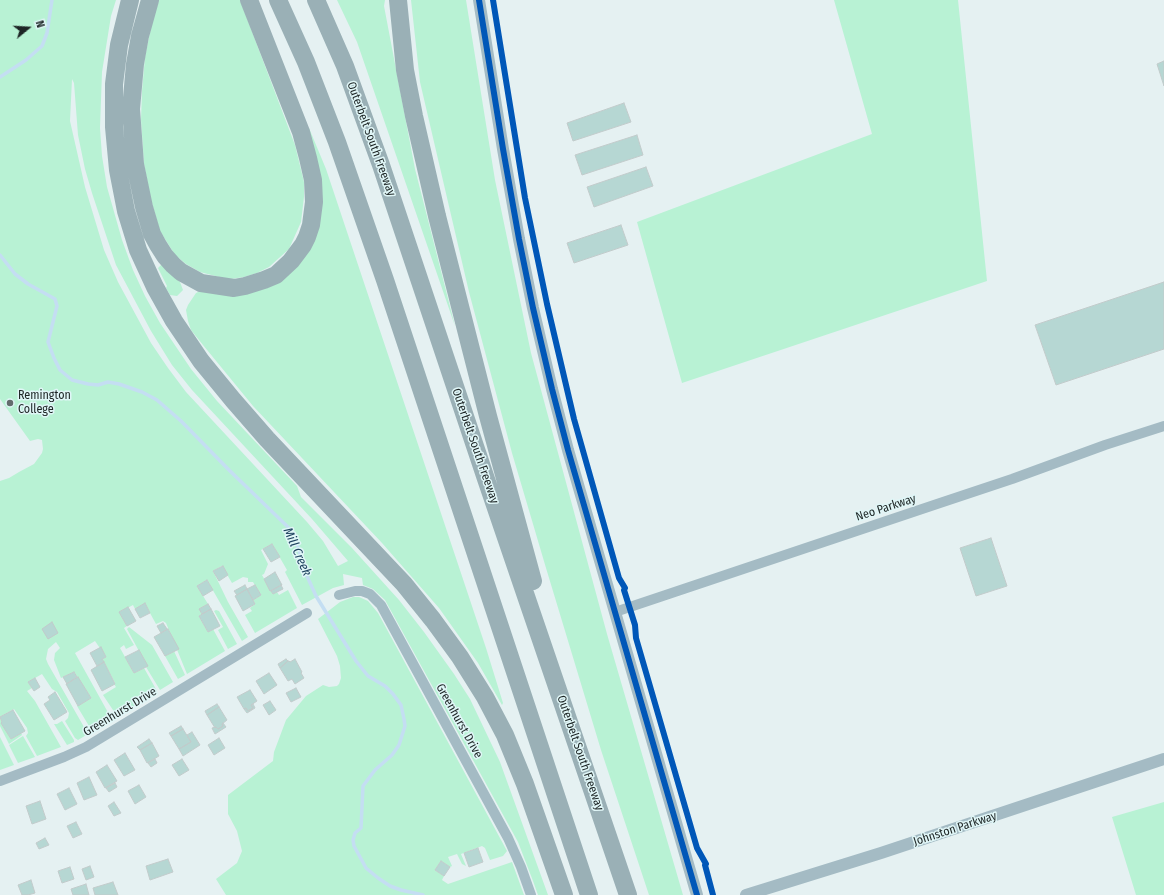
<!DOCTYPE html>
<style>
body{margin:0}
#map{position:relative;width:1164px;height:895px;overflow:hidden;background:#e5f1f2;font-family:"Fira Sans Condensed",sans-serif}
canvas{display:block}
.north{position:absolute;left:8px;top:8px;width:40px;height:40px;-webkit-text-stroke:3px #e0f6f7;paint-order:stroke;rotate:72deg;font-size:11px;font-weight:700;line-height:16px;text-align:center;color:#1d2525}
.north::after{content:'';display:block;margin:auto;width:14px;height:18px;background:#1d2525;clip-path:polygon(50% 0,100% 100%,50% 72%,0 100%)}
</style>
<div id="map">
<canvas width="1164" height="895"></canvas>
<div class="north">N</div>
</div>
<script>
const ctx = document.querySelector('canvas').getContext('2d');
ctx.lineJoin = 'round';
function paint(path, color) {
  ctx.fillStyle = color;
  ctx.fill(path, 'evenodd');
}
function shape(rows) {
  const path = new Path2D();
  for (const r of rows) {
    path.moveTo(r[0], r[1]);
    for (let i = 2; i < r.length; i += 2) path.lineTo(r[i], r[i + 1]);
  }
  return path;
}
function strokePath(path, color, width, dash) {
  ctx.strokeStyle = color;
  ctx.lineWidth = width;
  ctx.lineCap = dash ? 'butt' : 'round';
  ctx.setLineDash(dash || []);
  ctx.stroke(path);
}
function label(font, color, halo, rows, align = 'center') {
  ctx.font = font + ' "Fira Sans Condensed",sans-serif';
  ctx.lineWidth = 3;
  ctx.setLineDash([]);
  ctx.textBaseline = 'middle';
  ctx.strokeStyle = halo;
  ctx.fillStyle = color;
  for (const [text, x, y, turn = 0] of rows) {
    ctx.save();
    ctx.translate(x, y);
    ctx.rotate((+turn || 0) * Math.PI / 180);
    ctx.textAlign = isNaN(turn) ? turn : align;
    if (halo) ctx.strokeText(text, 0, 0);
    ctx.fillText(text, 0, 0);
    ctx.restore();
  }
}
paint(shape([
 [0,0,116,0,111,16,102,72,100,128,102,156,107,187,122,240,133,270,145,296,160,323,191,369,217,401,297,486,301,497,352,548,399,600,424,632,454,674,470,699,500,762,548,895,538,895,533,881,518,842,385,600,373,589,363,585,362,578,343,574,344,585,333,588,302,605,285,572,287,570,272,544,261,550,268,564,264,574,262,575,273,594,277,592,279,595,288,590,297,608,255,633,245,615,252,611,250,608,255,604,253,600,261,595,253,582,248,582,248,578,243,577,232,583,222,566,213,571,228,602,248,637,242,641,207,580,197,586,208,604,200,609,202,614,199,616,208,632,213,629,225,651,187,674,166,623,163,621,156,624,145,604,135,609,133,605,120,612,127,626,124,628,134,645,126,649,124,645,120,648,134,673,144,668,157,691,157,693,117,716,103,695,116,687,114,684,115,683,102,659,106,657,95,641,75,653,110,716,110,720,92,731,77,706,91,698,74,672,61,678,54,660,55,653,60,648,56,642,48,649,46,659,48,664,88,734,78,740,75,738,65,721,68,718,69,713,57,692,52,689,42,674,28,682,32,688,27,691,35,701,61,747,37,756,26,736,28,733,27,728,14,709,0,717,2,722,2,723,11,739,21,733,22,735,9,744,0,726,0,481,9,478,19,472,34,464,42,453,43,449,42,440,38,439,30,441,0,399],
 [72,79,74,83,78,135,85,169,92,193,116,265,151,331,172,365,192,390,312,519,348,561,338,566,323,541,307,522,186,392,168,368,151,343,118,282,104,250,85,187,70,121],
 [159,0,240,0,295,145,304,182,304,197,301,222,289,249,269,267,257,273,244,277,231,279,223,278,200,272,186,264,175,255,160,231,151,200,144,164,141,120,142,91,145,57,153,18],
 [337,0,385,0,384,6,415,169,455,326,357,42],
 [411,0,466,0,495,180,531,353,607,634,683,895,649,895,601,750,546,568,512,453,469,292,420,82],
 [834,0,958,0,987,281,682,383,637,222,872,134],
 [309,128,326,169,486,648,503,703,502,705,478,663,439,608,382,543,253,406,203,345,191,330,188,321,186,310,188,305,196,293,202,290,215,294,309,251],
 [161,265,163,265,180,282,183,290,177,296,170,295,166,288,167,286,158,268],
 [353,597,359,597,368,601,378,613,507,851,503,856,490,860,485,848,482,846,461,854,466,866,462,864,457,854,448,857,452,866,450,867,441,861,435,870,444,876,442,880,448,884,512,862,524,895,226,895,216,879,237,863,242,851,237,831,228,814,228,795,273,761,274,752,286,720,306,696,323,685,329,687,337,686,339,684,341,678,340,666,337,656,318,619,340,602],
 [216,610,219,611,237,644,228,649,218,630,223,627,214,611],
 [129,627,152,645,173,682,160,690,146,667,147,666,127,629],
 [174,651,185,675,178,679,165,656],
 [62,721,74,740,74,742,67,745,54,724,57,724],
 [23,736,35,757,18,763,9,745],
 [0,737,14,765,0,770],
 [1164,802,1164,895,1136,895,1112,817]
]), '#b8f2d4');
strokePath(shape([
 [0,77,26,60,42,46,47,33,52,0],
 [0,255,15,274,28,284,55,299,57,306,48,342,54,358,60,370,72,380,88,384,98,385,108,382,119,384,142,392,157,400,181,421,230,471,290,529,296,541,307,576,316,596,356,661,368,676,385,686,393,694,401,705,404,719,405,726,399,745,392,755,375,770,363,786,361,828,355,833,353,840,354,846,366,868,378,878,390,886,401,890,423,895]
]), '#c4def2', 3.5);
const building = shape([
 [1164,61,1164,86,1157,64,1164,61],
 [624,103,631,122,573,141,567,123,624,103],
 [637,135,643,155,582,175,575,155,637,135],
 [646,167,653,186,594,207,587,187,646,167],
 [621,225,628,245,574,263,567,243,621,225],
 [1164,282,1164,349,1056,385,1035,325,1164,282],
 [991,538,1007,586,976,596,960,548,991,538],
 [272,544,280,557,271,562,263,549,272,544],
 [223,566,228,575,219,581,213,571,223,566],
 [275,572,282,585,270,591,264,579,275,572],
 [207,580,213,590,203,596,197,586,207,580],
 [245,585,247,589,237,595,234,591,245,585],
 [255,585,261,595,253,600,247,589,255,585],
 [281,585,283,589,273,594,271,591,281,585],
 [247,589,255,604,243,611,235,596,247,589],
 [145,603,150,613,140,618,135,609,145,603],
 [208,604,211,609,202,614,199,609,208,604],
 [128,607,136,621,127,626,119,612,128,607],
 [211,609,220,626,208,632,199,616,211,609],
 [52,622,58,633,48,639,42,629,52,622],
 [163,623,167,629,161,633,157,626,163,623],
 [168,629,179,649,165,656,154,637,168,629],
 [101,647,106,657,102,659,104,662,97,666,90,653,101,647],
 [139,650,148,666,134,673,125,657,139,650],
 [286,659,288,661,280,668,278,664,286,659],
 [295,659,302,672,301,673,304,678,295,684,292,679,288,681,280,668,288,661,289,661,290,662,295,659],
 [104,662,115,684,102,691,91,670,104,662],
 [74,672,77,677,67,684,63,677,74,672],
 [269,673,277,685,264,694,256,681,269,673],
 [78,677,91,698,78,706,66,684,78,677],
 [35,678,40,687,34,691,28,682,35,678],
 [296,688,301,697,291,702,286,693,296,688],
 [250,690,257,701,251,705,253,708,248,711,246,708,244,709,237,697,250,690],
 [55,692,67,712,54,720,44,704,50,700,48,697,55,692],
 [270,701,276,710,269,715,263,705,270,701],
 [217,704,219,707,207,715,205,711,217,704],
 [253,704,255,708,247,713,244,709,246,708,248,711,253,708,251,705,253,704],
 [219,707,227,720,222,724,223,726,218,729,216,727,215,728,207,715,219,707],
 [13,710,25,731,11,739,1,723,2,722,0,717,13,710],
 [223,723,226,727,215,734,212,728,216,727,218,729,223,726,222,724,223,723],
 [181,726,183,729,171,736,169,733,181,726],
 [183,729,191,742,179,749,171,736,183,729],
 [192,732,200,745,183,756,179,749,191,742,187,735,192,732],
 [219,738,225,748,214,755,208,745,219,738],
 [149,739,152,743,140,750,137,747,149,739],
 [152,743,159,756,147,763,140,750,152,743],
 [125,753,135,770,124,776,114,760,125,753],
 [155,759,157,763,151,767,148,763,155,759],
 [182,759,189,770,179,776,172,765,182,759],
 [107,765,117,781,105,788,96,772,107,765],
 [89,777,97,795,84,800,77,783,89,777],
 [115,783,117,787,109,792,106,788,115,783],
 [139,785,146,797,135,804,128,791,139,785],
 [69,788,77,804,65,810,57,794,69,788],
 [40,801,46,819,32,824,26,806,40,801],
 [114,802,121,813,114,816,108,806,114,802],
 [76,822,82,834,73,838,67,826,76,822],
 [45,838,49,845,39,849,36,843,45,838],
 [478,848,483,862,469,867,464,853,478,848],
 [168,859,173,872,150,880,146,866,168,859],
 [441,861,450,867,444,876,435,870,441,861],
 [90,866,94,877,86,880,82,869,90,866],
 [70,867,74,879,62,883,58,871,70,867],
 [31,880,35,893,28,895,22,895,18,885,31,880],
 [113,882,118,895,95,895,93,888,113,882],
 [86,884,89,895,73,895,71,889,86,884]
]);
paint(building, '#b6d7d3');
strokePath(building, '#c2cbcb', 1);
strokePath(shape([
 [339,595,355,591,362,591,370,594,381,605,508,838,521,867,531,895],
 [615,612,937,504,1012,479,1105,445,1164,426],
 [0,781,64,757,86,747,307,613]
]), '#a4bbc4', 10);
strokePath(shape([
 [479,0,503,149,519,239,533,308,552,389,568,450,697,895],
 [746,895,881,853,1164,759]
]), '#a4bbc4', 12);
strokePath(shape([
 [130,0,119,45,114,84,114,127,118,170,126,211,138,250,155,287,174,321,201,361,233,400,267,439,404,584,433,620,460,657,485,697,505,735,525,784,564,895],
 [150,0,140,36,135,64,131,109,135,164,144,207,152,234,158,245,165,256,173,265,181,272,201,283,234,288,245,286,264,280,276,275,291,261,303,245,307,237,311,225,314,202,313,180,308,158,301,132,249,0],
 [278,0,306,62,337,142,385,280,589,895],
 [316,0,345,66,381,165,486,479,628,895],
 [398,0,405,70,414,116,437,216,488,416,533,581]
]), '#9ab0b6', 18);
strokePath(shape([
 [479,0,503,149,519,239,533,308,552,389,568,450,697,895],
 [493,0,525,198,547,304,574,419,619,578,625,588,624,590,635,625,636,638,697,848,706,864,705,865,713,895]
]), '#0057b8', 6);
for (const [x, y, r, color] of [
 [10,403,4,"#636c6d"]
]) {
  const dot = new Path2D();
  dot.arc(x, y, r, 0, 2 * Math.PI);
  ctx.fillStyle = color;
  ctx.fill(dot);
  strokePath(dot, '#e0f6f7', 1.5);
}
label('12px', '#1d2525', '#e0f6f7', [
 ["Outerbelt South Freeway",371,139,70],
 ["Outerbelt South Freeway",475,446,71],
 ["Neo Parkway",886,508,-18],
 ["Greenhurst Drive",120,712,-31],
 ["Greenhurst Drive",459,721,61],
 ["Outerbelt South Freeway",580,753,71],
 ["Johnston Parkway",955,829,-18]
]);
label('12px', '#1d2525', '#e0f6f7', [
 ["Remington",18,396],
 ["College",18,410]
], 'left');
label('italic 13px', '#1f435f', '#e0f6f7', [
 ["Mill Creek",297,552,66]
]);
</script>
